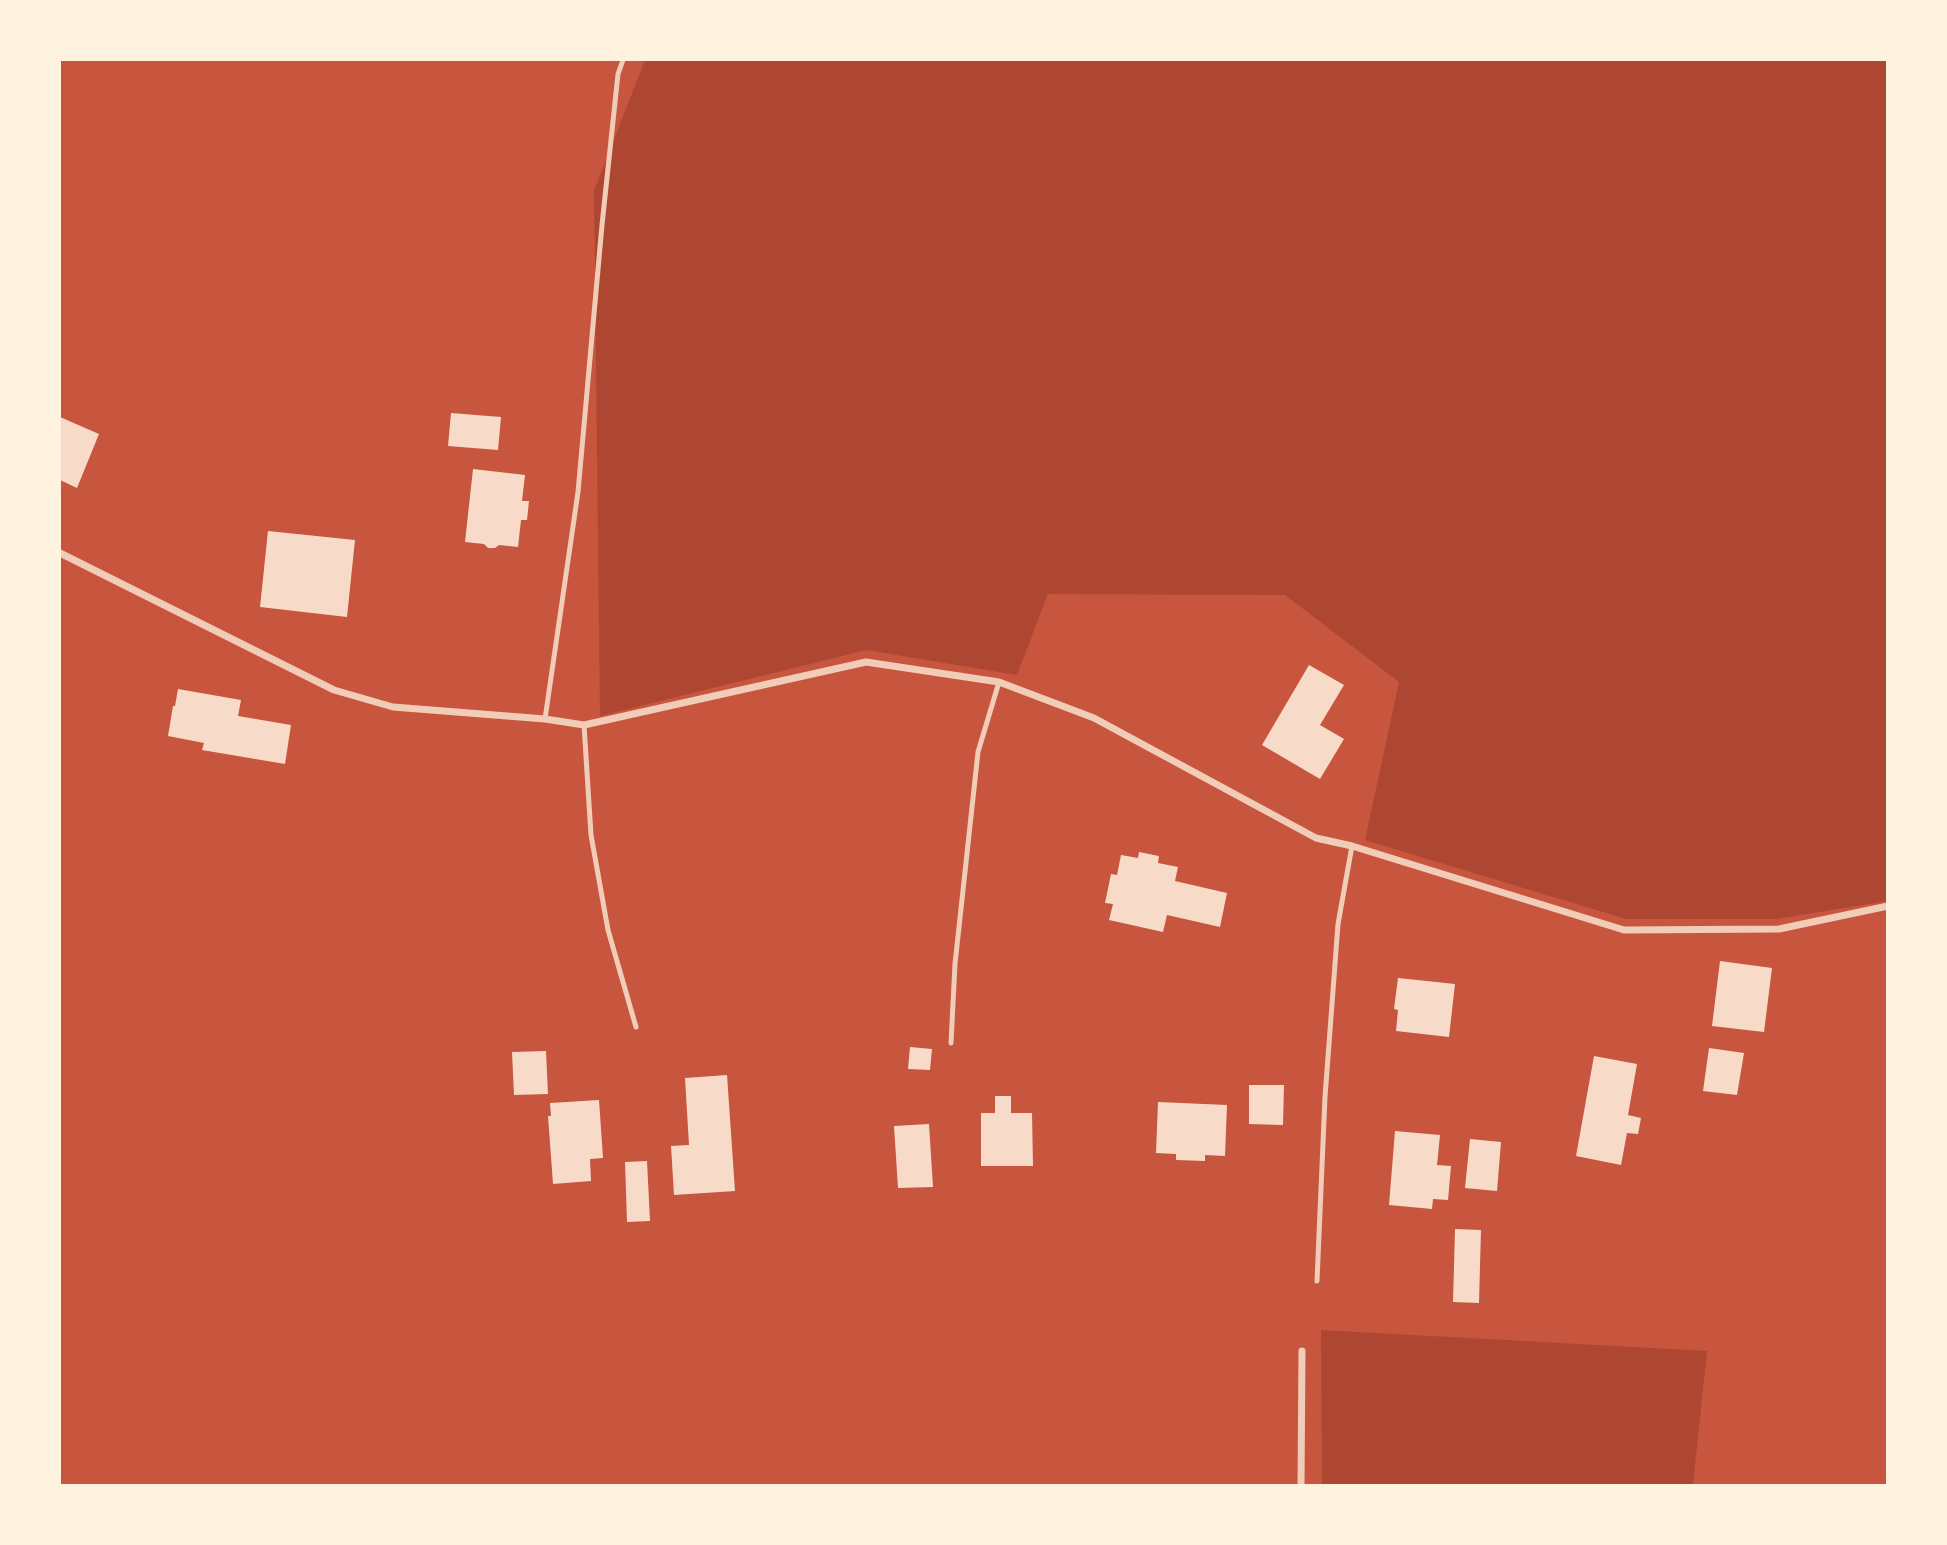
<!DOCTYPE html>
<style>
body{margin:0}
#map{position:relative;width:1947px;height:1545px;overflow:hidden;background:#c8553d;font-family:Raleway,sans-serif}
canvas{display:block}
.frame{position:absolute;inset:0;border:61px solid #fff3e0;pointer-events:none}
</style>
<div id="map">
<canvas width="1947" height="1545"></canvas>
<div class="frame"></div>
</div>
<script>
const ctx = document.querySelector('canvas').getContext('2d');
ctx.lineJoin = 'round';
function paint(path, color) {
  ctx.fillStyle = color;
  ctx.fill(path, 'evenodd');
}
function shape(rows) {
  const path = new Path2D();
  for (const r of rows) {
    path.moveTo(r[0], r[1]);
    for (let i = 2; i < r.length; i += 2) path.lineTo(r[i], r[i + 1]);
  }
  return path;
}
function strokePath(path, color, width, dash) {
  ctx.strokeStyle = color;
  ctx.lineWidth = width;
  ctx.lineCap = dash ? 'butt' : 'round';
  ctx.setLineDash(dash || []);
  ctx.stroke(path);
}
paint(shape([
 [645,60,1887,60,1887,901,1776,919,1626,919,1365,840,1399,682,1285,595,1048,594,1017,675,866,650,600,716,594,191],
 [1321,1330,1707,1351,1693,1485,1322,1485]
]), '#ae4732');
paint(shape([
 [451,413,501,417,498,450,448,446],
 [60,417,99,434,77,488,60,480],
 [473,469,525,475,522,501,529,501,527,520,521,520,518,547,499,545,495,548,488,548,484,544,465,542],
 [268,531,355,540,347,617,260,607],
 [1309,665,1344,685,1320,725,1344,739,1320,779,1262,745],
 [178,689,241,700,238,716,291,725,285,764,202,750,204,743,168,736,173,706,175,706],
 [1139,852,1159,856,1158,863,1178,867,1175,881,1227,893,1220,927,1167,915,1163,932,1109,920,1113,904,1105,903,1111,874,1117,875,1121,855,1138,858],
 [1720,961,1772,968,1764,1032,1712,1026],
 [1398,978,1455,984,1449,1037,1396,1031,1398,1010,1394,1009],
 [910,1047,932,1049,930,1070,908,1069],
 [1709,1048,1744,1053,1737,1095,1703,1091],
 [546,1051,548,1094,514,1095,512,1052],
 [1594,1056,1637,1064,1628,1115,1641,1118,1638,1134,1627,1133,1621,1165,1576,1156],
 [727,1075,735,1191,674,1195,671,1146,689,1145,685,1078],
 [1249,1085,1284,1085,1283,1125,1249,1124],
 [995,1096,1011,1096,1011,1113,1032,1113,1033,1166,981,1166,981,1113,995,1113],
 [599,1100,603,1158,590,1159,591,1181,553,1184,548,1116,551,1116,550,1103],
 [1158,1102,1227,1105,1225,1156,1205,1155,1205,1161,1176,1160,1176,1154,1156,1153],
 [929,1124,933,1187,898,1188,894,1126],
 [1395,1131,1440,1135,1437,1165,1451,1166,1448,1200,1433,1199,1432,1209,1389,1205],
 [1470,1139,1501,1142,1497,1191,1465,1188],
 [647,1161,650,1221,627,1222,625,1162],
 [1455,1229,1481,1230,1479,1303,1453,1302]
]), '#f7dbc8');
strokePath(shape([
 [545,719,578,492,602,225,618,74,623,60],
 [584,725,591,835,608,930,636,1027],
 [951,1043,955,964,978,752,999,682],
 [1317,1281,1325,1097,1338,924,1352,846]
]), '#f1ccb7', 5);
strokePath(shape([
 [60,553,334,690,393,707,545,719,584,725,866,662,999,682,1094,718,1316,838,1352,846,1624,930,1779,929,1888,906],
 [1301,1486,1302,1351]
]), '#f1ccb7', 7);
</script>
